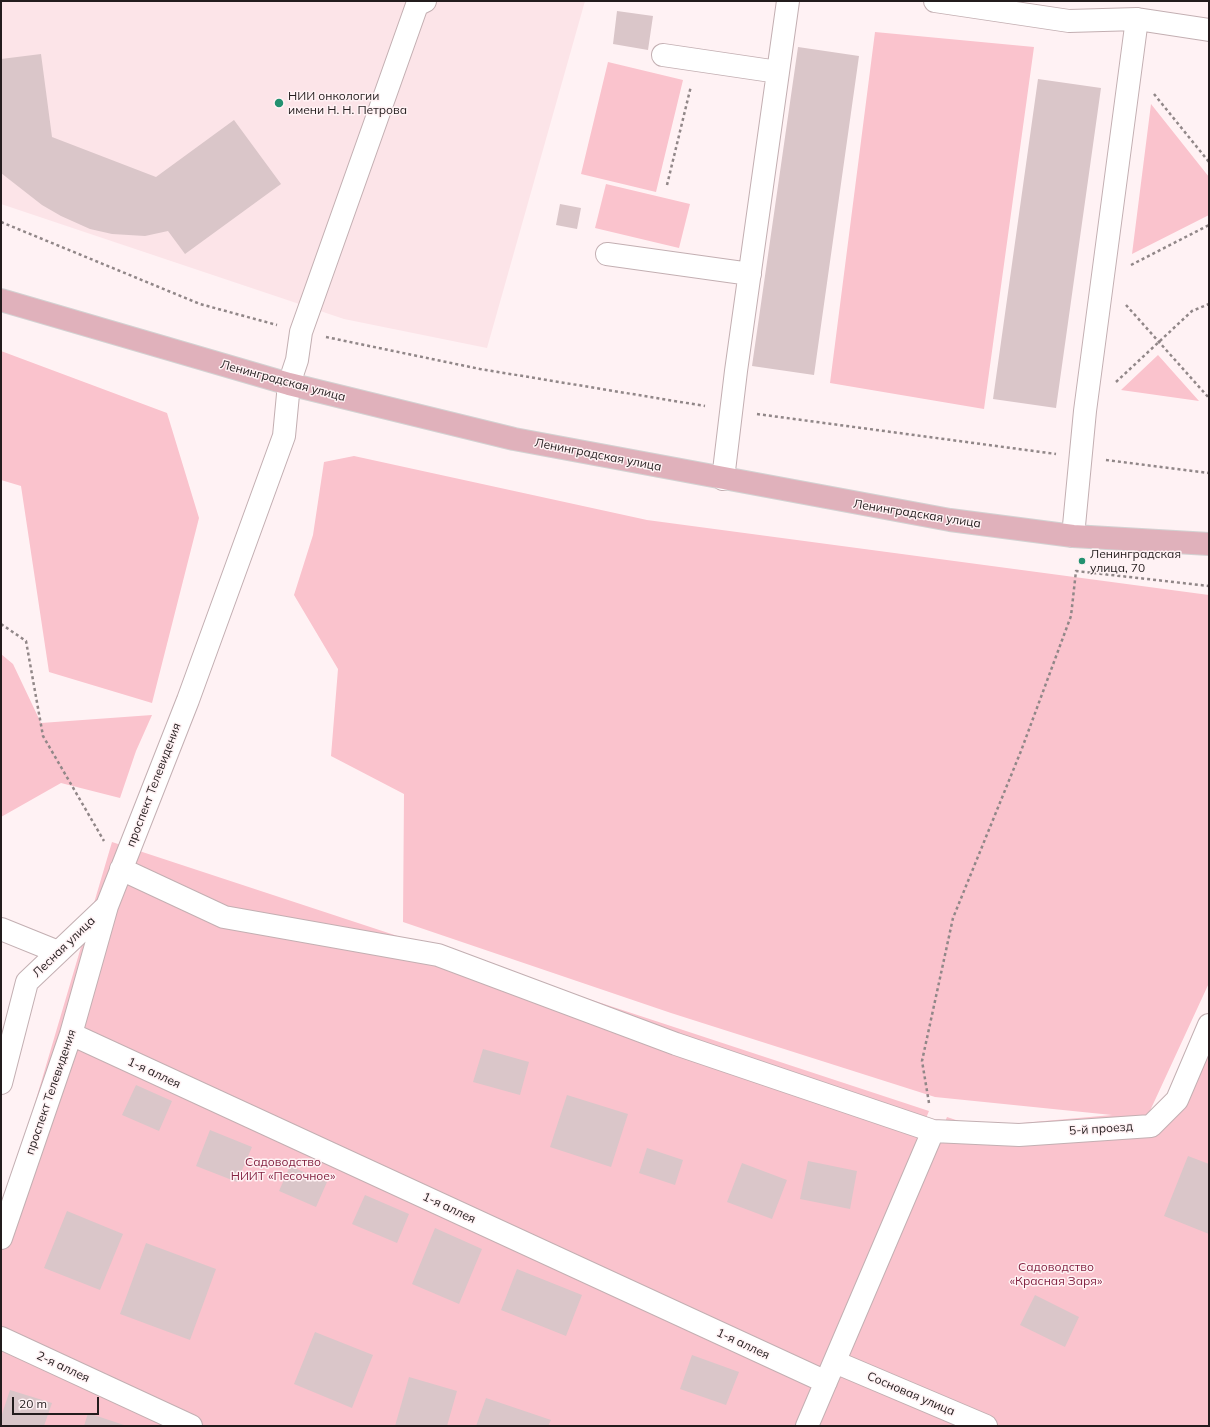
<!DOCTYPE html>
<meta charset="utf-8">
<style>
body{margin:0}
#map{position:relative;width:1210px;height:1427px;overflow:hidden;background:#fff2f4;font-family:Mulish,sans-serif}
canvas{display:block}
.frame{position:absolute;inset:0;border:2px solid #231c1d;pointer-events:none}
.scale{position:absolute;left:12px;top:1397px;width:87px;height:18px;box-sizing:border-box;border:2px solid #231c1d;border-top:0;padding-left:5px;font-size:12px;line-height:14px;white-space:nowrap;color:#231c1d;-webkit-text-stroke:3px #fff2f4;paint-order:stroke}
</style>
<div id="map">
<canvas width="1210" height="1427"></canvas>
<div class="frame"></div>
<div class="scale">20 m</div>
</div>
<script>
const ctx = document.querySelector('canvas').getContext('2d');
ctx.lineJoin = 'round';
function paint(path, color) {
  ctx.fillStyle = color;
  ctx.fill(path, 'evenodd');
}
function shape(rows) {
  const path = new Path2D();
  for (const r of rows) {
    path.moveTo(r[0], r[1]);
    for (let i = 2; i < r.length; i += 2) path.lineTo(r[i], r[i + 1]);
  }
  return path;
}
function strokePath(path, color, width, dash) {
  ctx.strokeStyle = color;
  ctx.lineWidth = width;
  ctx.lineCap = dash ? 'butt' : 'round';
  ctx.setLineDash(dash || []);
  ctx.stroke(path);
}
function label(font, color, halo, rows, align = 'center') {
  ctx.font = font + ' Mulish,sans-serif';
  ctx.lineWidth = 3;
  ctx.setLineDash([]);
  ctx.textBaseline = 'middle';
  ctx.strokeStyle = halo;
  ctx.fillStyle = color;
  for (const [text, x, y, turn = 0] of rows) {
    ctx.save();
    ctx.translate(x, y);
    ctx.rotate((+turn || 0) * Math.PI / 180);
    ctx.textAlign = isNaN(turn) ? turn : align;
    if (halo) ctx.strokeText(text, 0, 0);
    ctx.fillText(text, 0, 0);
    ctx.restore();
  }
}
paint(shape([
 [1,1,585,1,487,348,344,319,1,204]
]), '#fce4e8');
paint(shape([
 [875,32,1034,47,984,409,830,383],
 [608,62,683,80,656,192,581,174],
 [1151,104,1209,177,1209,215,1132,254],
 [606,184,690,204,679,248,595,228],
 [1,351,167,413,199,518,152,703,49,672,21,486,1,480],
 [1158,355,1199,401,1121,390],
 [354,456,647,520,1209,595,1209,983,1149,1113,1166,1111,1209,1021,1209,1426,817,1426,947,1117,977,1127,1112,1115,935,1097,671,1013,403,922,404,794,331,756,338,669,294,595,313,535,324,462],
 [1,654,13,664,41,723,152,715,136,751,120,798,61,783,1,817],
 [112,842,929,1111,797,1426,1,1426,1,1204,27,1130]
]), '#fac3cd');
paint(shape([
 [617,11,653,16,648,50,613,44],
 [798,47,859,56,814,375,752,366],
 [41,54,52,137,156,177,234,120,281,184,185,254,168,231,145,236,112,234,90,229,61,216,42,205,1,173,1,59],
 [1038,79,1101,88,1056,408,993,399],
 [560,204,581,208,577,229,556,225],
 [483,1049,529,1062,520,1095,473,1082],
 [136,1085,172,1101,159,1131,122,1115],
 [567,1095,628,1114,611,1167,550,1147],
 [210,1130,252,1147,237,1182,196,1166],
 [647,1148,683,1160,675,1185,639,1173],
 [1188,1156,1209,1164,1209,1234,1164,1216],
 [808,1161,857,1171,850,1209,800,1199],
 [742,1163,787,1180,772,1219,727,1202],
 [290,1166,327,1182,316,1207,279,1191],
 [365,1195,409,1214,397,1243,352,1224],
 [67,1211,123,1234,100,1290,44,1268],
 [435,1228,482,1249,459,1304,412,1284],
 [146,1243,216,1269,190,1340,120,1314],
 [517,1269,582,1295,566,1336,501,1310],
 [1035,1295,1079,1317,1065,1347,1020,1325],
 [315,1332,373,1355,352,1408,294,1384],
 [692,1355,739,1372,726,1405,680,1389],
 [409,1377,457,1391,447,1426,395,1426],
 [10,1390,52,1403,44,1426,8,1426,1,1424,1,1417],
 [486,1398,551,1420,548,1426,476,1426],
 [88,1413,127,1426,84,1426]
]), '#dac6c9');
const minor = shape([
 [935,1,1069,21,1137,19,1209,30],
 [663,55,778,72],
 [607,254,750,274],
 [723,479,736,371,788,1],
 [1073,536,1085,411,1137,19],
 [121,869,224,917,438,955,676,1044,933,1131,1019,1135,1151,1126,1177,1100,1209,1025],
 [1,929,58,952],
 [71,1034,826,1382],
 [1,1083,27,982,106,907],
 [1,1238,71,1034,107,906,188,700,284,436,289,384,297,360,301,332,417,5,425,1],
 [1,1338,191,1426],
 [835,1362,986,1426],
 [807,1426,933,1131]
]);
const major = shape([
 [1,300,289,384,514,439,950,520,1073,536,1209,544]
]);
strokePath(minor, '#c3afb2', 24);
strokePath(major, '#d3d2d2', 24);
strokePath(shape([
 [1154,94,1209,162],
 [667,185,691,86],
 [1,222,200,304,277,325],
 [1131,265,1209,225],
 [1126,305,1209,398],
 [326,337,480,369,705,406],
 [1116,382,1192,311,1209,304],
 [757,414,1056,454],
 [1106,460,1209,473],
 [1,624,26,641,43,736,104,841],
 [929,1103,922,1061,953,918,1021,751,1071,616,1076,571,1209,586]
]), '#918788', 2.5, [3, 3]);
strokePath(minor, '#fff', 22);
strokePath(major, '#e0b1bb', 22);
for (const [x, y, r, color] of [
 [279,103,5,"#239170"],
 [1082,561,4,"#239170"]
]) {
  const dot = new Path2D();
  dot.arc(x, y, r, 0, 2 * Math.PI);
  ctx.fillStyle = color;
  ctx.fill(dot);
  strokePath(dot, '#fff2f4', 1.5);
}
label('12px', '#231c1d', '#fff2f4', [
 ["НИИ онкологии",288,96],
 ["имени Н. Н. Петрова",288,110],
 ["Ленинградская",1090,554],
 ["улица, 70",1090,568]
], 'left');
label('12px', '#231c1d', '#fff2f4', [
 ["Ленинградская улица",283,381,15],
 ["Ленинградская улица",598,455,11],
 ["Ленинградская улица",917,514,9],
 ["проспект Телевидения",154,785,-69],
 ["Лесная улица",64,947,-44],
 ["1-я аллея",154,1073,25],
 ["проспект Телевидения",51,1092,-71],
 ["5-й проезд",1101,1129,-4],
 ["1-я аллея",449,1208,25],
 ["1-я аллея",743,1344,25],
 ["2-я аллея",63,1367,25],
 ["Сосновая улица",911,1394,23]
]);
label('12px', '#832241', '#fff2f4', [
 ["Садоводство",283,1162],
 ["НИИТ «Песочное»",283,1176],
 ["Садоводство",1056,1267],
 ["«Красная Заря»",1056,1281]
]);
</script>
